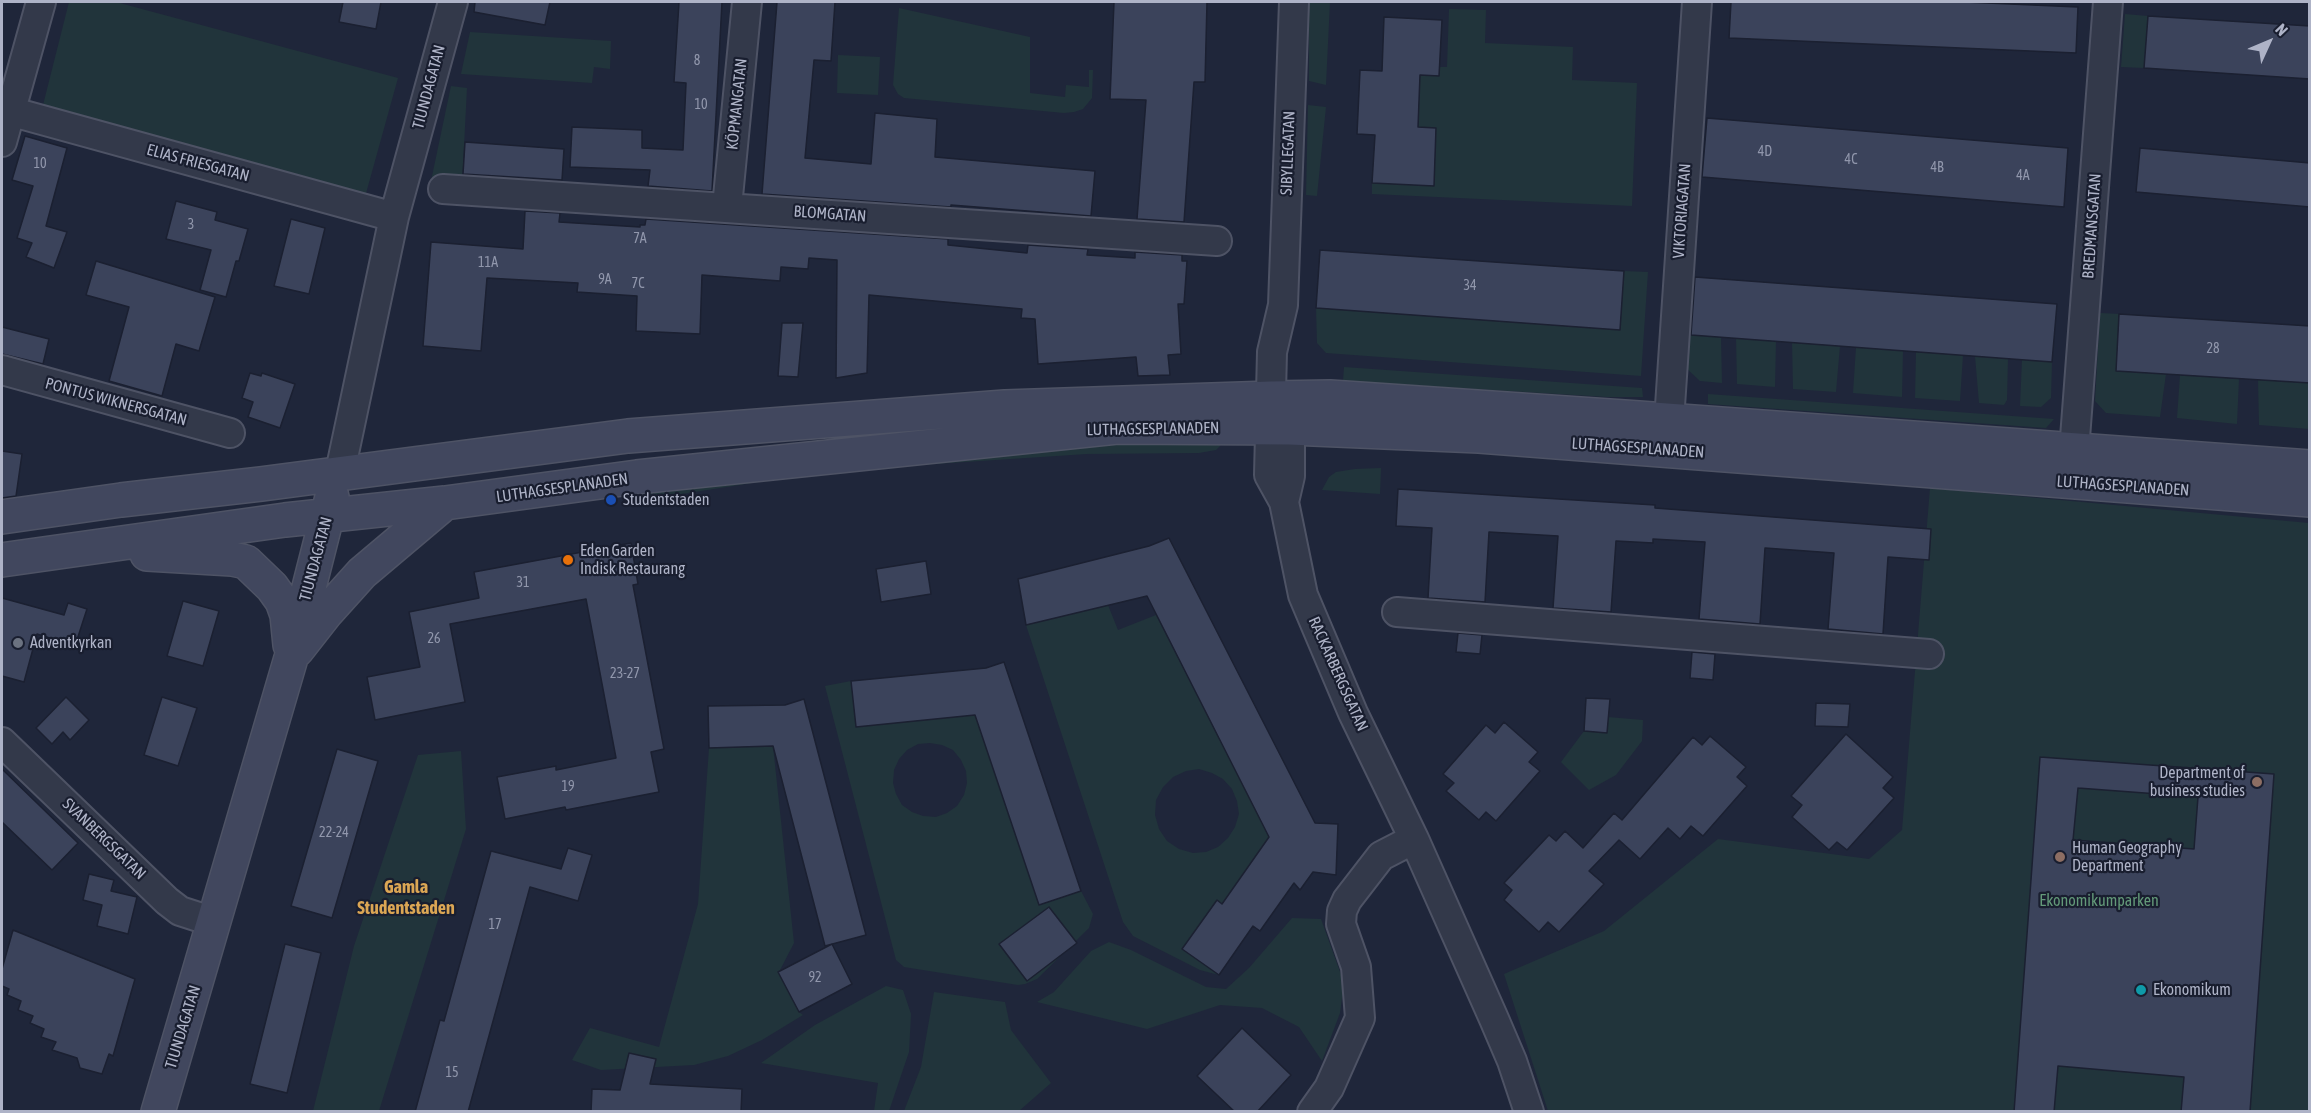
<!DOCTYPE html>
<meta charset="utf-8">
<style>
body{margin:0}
#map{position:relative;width:2311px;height:1113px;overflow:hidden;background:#1f263a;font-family:"Asap Condensed",sans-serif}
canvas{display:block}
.frame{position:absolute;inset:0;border:3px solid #aeb3c7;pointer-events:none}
.north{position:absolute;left:2239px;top:12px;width:60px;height:60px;-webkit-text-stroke:4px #191e2f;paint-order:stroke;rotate:46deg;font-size:16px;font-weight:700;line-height:24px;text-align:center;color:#aeb3c7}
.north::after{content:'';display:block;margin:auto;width:21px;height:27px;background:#aeb3c7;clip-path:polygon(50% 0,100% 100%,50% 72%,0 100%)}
</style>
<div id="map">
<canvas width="2311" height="1113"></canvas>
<div class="frame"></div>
<div class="north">N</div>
</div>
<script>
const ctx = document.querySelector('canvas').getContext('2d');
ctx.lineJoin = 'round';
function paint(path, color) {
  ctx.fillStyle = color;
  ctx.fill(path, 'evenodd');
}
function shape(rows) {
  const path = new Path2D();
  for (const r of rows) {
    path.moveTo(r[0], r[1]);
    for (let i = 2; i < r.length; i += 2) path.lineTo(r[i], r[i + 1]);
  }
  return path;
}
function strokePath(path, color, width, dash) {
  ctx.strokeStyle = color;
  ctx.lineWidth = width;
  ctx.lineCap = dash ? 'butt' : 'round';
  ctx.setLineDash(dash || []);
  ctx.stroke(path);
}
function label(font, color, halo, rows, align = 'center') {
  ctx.font = font + ' "Asap Condensed",sans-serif';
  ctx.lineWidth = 4.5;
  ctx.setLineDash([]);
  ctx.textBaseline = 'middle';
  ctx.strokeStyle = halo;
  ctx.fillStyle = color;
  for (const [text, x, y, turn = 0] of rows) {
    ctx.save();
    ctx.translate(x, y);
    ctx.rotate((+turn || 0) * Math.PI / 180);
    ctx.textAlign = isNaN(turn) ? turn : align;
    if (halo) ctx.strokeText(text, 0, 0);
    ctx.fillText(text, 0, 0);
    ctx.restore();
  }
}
paint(shape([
 [69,2,116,2,398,78,365,197,42,109],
 [1309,2,1330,2,1326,85,1309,81],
 [899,8,1030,37,1030,93,1065,97,1066,85,1089,87,1089,70,1093,70,1092,98,1083,109,1074,112,1064,113,904,98,898,94,893,85],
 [1449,9,1486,10,1485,43,1573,47,1572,80,1637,83,1632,206,1372,194,1372,183,1434,186,1436,129,1418,127,1420,75,1439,76,1440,67,1447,67],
 [2125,14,2148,16,2144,68,2121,67],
 [470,32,611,41,610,69,594,67,592,83,461,74],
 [838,55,880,57,878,95,837,93],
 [451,86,467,88,462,185,431,181],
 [1308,105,1326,107,1317,196,1306,195],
 [1624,271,1648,272,1641,376,1326,353,1317,343,1316,308,1620,330],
 [2100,313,2119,314,2116,371,2166,374,2160,417,2106,413,2095,401],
 [1686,334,1721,337,1722,383,1700,381,1686,368],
 [1736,338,1776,341,1775,387,1737,384],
 [1792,342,1840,346,1836,392,1793,389],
 [1856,347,1903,351,1902,397,1853,393],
 [1916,352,1963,355,1960,401,1915,398],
 [1975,356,2008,359,2007,400,2004,405,1979,403],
 [2022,359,2052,362,2051,398,2041,407,2020,406],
 [1344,367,1642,388,1643,397,1607,397,1343,381],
 [2180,375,2239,379,2237,424,2177,418],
 [2258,380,2309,383,2309,429,2259,425],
 [1708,394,2054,419,2046,428,1708,404],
 [1220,440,1220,446,1216,450,1199,453,1087,454,904,466,765,481,637,501,635,488,1079,443],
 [1381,468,1380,494,1322,490,1329,477,1336,472,1355,469],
 [1930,488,2309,523,2309,1111,1548,1111,1504,974,1604,931,1718,839,1869,859,1902,830],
 [1108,605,1118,630,1156,615,1273,844,1222,904,1216,901,1183,949,1219,975,1200,970,1133,936,1123,922,1026,625],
 [1199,769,1212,773,1223,779,1232,789,1237,801,1239,814,1235,827,1228,838,1218,847,1206,852,1193,853,1179,849,1167,841,1159,829,1155,815,1156,800,1163,787,1173,777,1186,771],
 [851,681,856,726,975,715,1040,905,1081,891,1093,914,1089,928,1037,979,1025,984,1018,985,904,967,896,960,825,686],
 [930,743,942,745,953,750,961,760,966,771,967,783,964,795,957,806,947,813,936,817,923,816,912,812,902,805,896,794,893,783,894,770,899,759,907,750,918,744],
 [1608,717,1643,720,1642,741,1616,775,1589,790,1561,762,1584,731,1607,733],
 [773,746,794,943,779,972,799,1012,803,1015,762,1040,728,1056,694,1065,601,1070,572,1060,590,1028,659,1047,698,904,709,748],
 [461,751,466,829,379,1111,313,1111,354,946,418,755],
 [1292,918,1321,919,1344,983,1340,1013,1322,1061,1299,1027,1262,1008,1220,1005,1147,1029,1037,1002,1054,992,1091,951,1109,942,1131,950,1206,987,1226,989,1249,968],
 [886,986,903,990,911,1014,909,1052,889,1111,874,1111,878,1083,761,1063,815,1025],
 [934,992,1005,1002,1011,1030,1051,1083,1019,1111,904,1111,921,1067]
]), '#21343b');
const building = shape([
 [343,2,381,2,376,29,339,22,343,2],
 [475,2,550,2,545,25,474,12,475,2],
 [679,2,722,2,712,191,648,186,650,170,570,167,572,127,642,130,642,148,683,150,686,83,674,82,679,2],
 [777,2,835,2,831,61,814,60,805,158,871,164,875,113,937,119,935,157,1095,171,1091,216,951,205,951,207,762,194,777,2],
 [1114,2,1207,2,1205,82,1194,82,1184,222,1137,219,1146,100,1110,99,1114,2],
 [1731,2,1964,2,2078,7,2076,53,1729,38,1731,2],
 [2148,16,2310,26,2310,79,2144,68,2148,16],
 [1384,17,1442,20,1439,76,1420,75,1418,127,1436,128,1434,186,1372,183,1375,135,1357,134,1360,70,1382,71,1384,17],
 [1707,118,2068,148,2064,207,1702,177,1707,118],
 [25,136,67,148,46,226,67,232,54,268,26,257,32,243,17,238,33,186,12,180,25,136],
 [465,142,564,149,562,180,463,174,465,142],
 [2140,148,2310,163,2310,207,2136,192,2140,148],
 [176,201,217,212,215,220,248,229,239,261,236,261,226,297,200,290,211,250,166,239,176,201],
 [525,211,560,213,559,222,640,227,640,225,645,225,646,219,948,239,948,245,1027,253,1028,245,1088,249,1087,255,1135,258,1135,252,1182,255,1182,261,1187,261,1184,304,1178,304,1181,354,1168,355,1170,375,1138,376,1136,357,1038,364,1035,319,1021,318,1022,309,869,295,867,373,836,378,837,260,809,258,808,269,781,267,780,281,702,275,700,334,636,331,637,296,577,292,578,283,487,278,481,351,423,346,431,242,523,249,525,211],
 [291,219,325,228,309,294,274,286,291,219],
 [1320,250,1624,271,1620,330,1316,308,1320,250],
 [96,261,215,297,199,351,176,344,162,396,109,381,129,307,86,295,96,261],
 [1695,277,2057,304,2052,362,1691,335,1695,277],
 [2119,314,2310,326,2310,383,2116,371,2119,314],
 [782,323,803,323,798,377,778,376,782,323],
 [2,327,49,339,43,364,2,354,2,327],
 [250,373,261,376,262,373,295,384,280,428,248,417,253,402,242,398,250,373],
 [2,451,22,454,16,496,2,498,2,451],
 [1398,489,1655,505,1655,508,1931,529,1929,560,1888,557,1883,634,1828,629,1834,553,1765,548,1760,624,1699,619,1705,542,1653,539,1653,543,1616,541,1611,612,1553,608,1558,536,1489,532,1485,602,1428,598,1432,528,1396,526,1398,489],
 [1169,538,1315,823,1338,824,1336,875,1313,872,1300,890,1294,883,1260,931,1253,926,1219,975,1182,949,1217,900,1222,904,1269,837,1147,596,1026,625,1018,579,1149,546,1169,538],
 [631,543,638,584,633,585,664,749,651,752,659,792,566,810,565,807,505,819,497,777,556,766,556,770,616,758,586,599,450,624,465,702,375,720,367,677,420,667,409,612,479,598,474,572,631,543],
 [926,561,931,594,881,602,876,569,926,561],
 [2,598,64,615,68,603,87,609,75,646,37,634,24,682,2,676,2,598],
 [183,601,219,611,203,666,167,656,183,601],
 [1458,633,1482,635,1480,654,1456,652,1458,633],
 [1692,652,1715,654,1713,680,1690,678,1692,652],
 [1004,662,1081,891,1039,905,975,715,856,727,851,681,986,668,1004,662],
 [66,697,89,720,70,740,63,732,52,744,36,728,66,697],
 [162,697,197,708,178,766,144,755,162,697],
 [1586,698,1610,699,1607,733,1584,731,1586,698],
 [804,699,866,935,825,946,773,746,709,748,708,706,785,705,804,699],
 [1816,703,1850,704,1848,727,1815,726,1816,703],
 [1504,722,1538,752,1529,762,1540,771,1496,821,1486,812,1479,820,1446,791,1454,783,1443,774,1486,725,1495,733,1504,722],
 [1846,734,1893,777,1883,788,1894,798,1847,850,1837,842,1829,850,1792,817,1802,805,1791,796,1846,734],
 [1710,736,1746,767,1737,777,1747,786,1703,836,1691,826,1680,839,1668,828,1640,859,1619,840,1589,871,1604,884,1559,932,1548,922,1539,932,1504,900,1512,890,1504,883,1549,835,1556,841,1565,831,1583,848,1614,813,1622,820,1693,737,1702,745,1710,736],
 [337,749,378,761,332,918,291,906,337,749],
 [2040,757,2274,774,2250,1112,2181,1112,2184,1077,2058,1066,2054,1112,2014,1112,2040,757],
 [2078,788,2198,797,2194,849,2073,840,2078,788],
 [2,769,78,843,52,870,2,822,2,769],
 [568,848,592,855,578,901,530,887,468,1112,415,1112,440,1020,444,1021,491,851,561,869,568,848],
 [89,874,114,880,111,891,137,897,128,934,97,926,102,905,83,900,89,874],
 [1049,907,1077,943,1027,981,999,944,1049,907],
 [13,930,135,979,113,1056,109,1054,102,1074,80,1068,77,1058,52,1050,56,1042,41,1037,44,1029,30,1023,33,1016,18,1010,21,1001,7,995,9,989,2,986,2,969,13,930],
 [285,944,321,953,287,1093,250,1084,285,944],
 [832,944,852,984,799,1012,778,972,832,944],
 [1242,1028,1291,1075,1257,1112,1235,1112,1197,1076,1242,1028],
 [629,1053,656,1059,650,1084,742,1089,741,1112,591,1112,592,1089,620,1090,629,1053]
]);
paint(building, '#3b435b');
strokePath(building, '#1b2031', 1.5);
const street = shape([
 [1294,2,1283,305,1272,352,1269,475,1284,502,1303,595,1353,713,1414,839,1494,1019,1512,1061,1529,1112],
 [2,109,394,217],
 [2,142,41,2],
 [443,189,1217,241],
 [727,207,747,2],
 [2,370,230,433],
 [1669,421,1697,2],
 [2074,451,2108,2],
 [340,472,394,217,453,2],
 [1284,502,1290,476,1290,406],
 [1397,612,1929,654],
 [2,742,167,901,180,911,214,922],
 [1312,1112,1329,1088,1360,1018,1356,967,1341,924,1342,911,1347,900,1381,856,1414,839]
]);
const secondary = shape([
 [2,517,121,500,261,484,628,436,1005,407,1271,398,1330,397,1639,418,2310,467],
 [147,554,232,559,246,562,272,587,282,601,287,615,290,645],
 [2,560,285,520,445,503,637,477,1117,427,1290,428,1479,436,2310,500],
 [297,650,326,613,362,573,445,503],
 [158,1112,291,658,332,497]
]);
strokePath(street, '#4e5365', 32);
strokePath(secondary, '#4e5365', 36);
strokePath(street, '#33394a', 28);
strokePath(secondary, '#41475e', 33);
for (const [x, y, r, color] of [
 [611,500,6,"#1a4fb4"],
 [568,560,6,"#e8710a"],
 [18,643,6,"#6b7280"],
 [2257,782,6,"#8d6e63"],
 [2060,857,6,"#8d6e63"],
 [2141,990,6,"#0f9aa8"]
]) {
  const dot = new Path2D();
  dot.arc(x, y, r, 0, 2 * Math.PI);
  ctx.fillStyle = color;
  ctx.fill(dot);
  strokePath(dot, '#191e2f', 2);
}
label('14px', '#9197ac', null, [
 ["8",697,61],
 ["10",701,105],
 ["4D",1765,152],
 ["4C",1851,160],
 ["10",40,164],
 ["4B",1937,168],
 ["4A",2023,176],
 ["3",191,225],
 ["7A",640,239],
 ["11A",488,263],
 ["9A",605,280],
 ["7C",638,284],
 ["34",1470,286],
 ["28",2213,349],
 ["31",523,583],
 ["26",434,639],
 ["23-27",625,674],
 ["19",568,787],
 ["22-24",334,833],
 ["17",495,925],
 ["92",815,978],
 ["15",452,1073]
]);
label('16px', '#aeb3c7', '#191e2f', [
 ["TIUNDAGATAN",429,87,-75],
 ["KÖPMANGATAN",737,104,-84],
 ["SIBYLLEGATAN",1288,153,-88],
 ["ELIAS FRIESGATAN",198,163,15],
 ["VIKTORIAGATAN",1682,211,-86],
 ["BLOMGATAN",830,214,4],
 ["BREDMANSGATAN",2092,226,-86],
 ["PONTUS WIKNERSGATAN",116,402,15],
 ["LUTHAGSESPLANADEN",1153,429,-1],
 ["LUTHAGSESPLANADEN",1638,448,4],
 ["LUTHAGSESPLANADEN",2123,486,4],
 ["LUTHAGSESPLANADEN",562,488,-8],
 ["TIUNDAGATAN",316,559,-75],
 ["RACKARBERGSGATAN",1338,674,66],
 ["SVANBERGSGATAN",104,839,44],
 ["TIUNDAGATAN",183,1027,-73]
]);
label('16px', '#aeb3c7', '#191e2f', [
 ["Studentstaden",623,500],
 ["Eden Garden",580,551],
 ["Indisk Restaurang",580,569],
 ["Adventkyrkan",30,643],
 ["Department of",2245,773,"right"],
 ["business studies",2245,791,"right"],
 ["Human Geography",2072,848],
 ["Department",2072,866],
 ["Ekonomikum",2153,990]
], 'left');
label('16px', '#639979', '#191e2f', [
 ["Ekonomikumparken",2099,901]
]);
label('bold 18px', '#dba654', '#191e2f', [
 ["Gamla",406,887],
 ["Studentstaden",406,908]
]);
</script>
